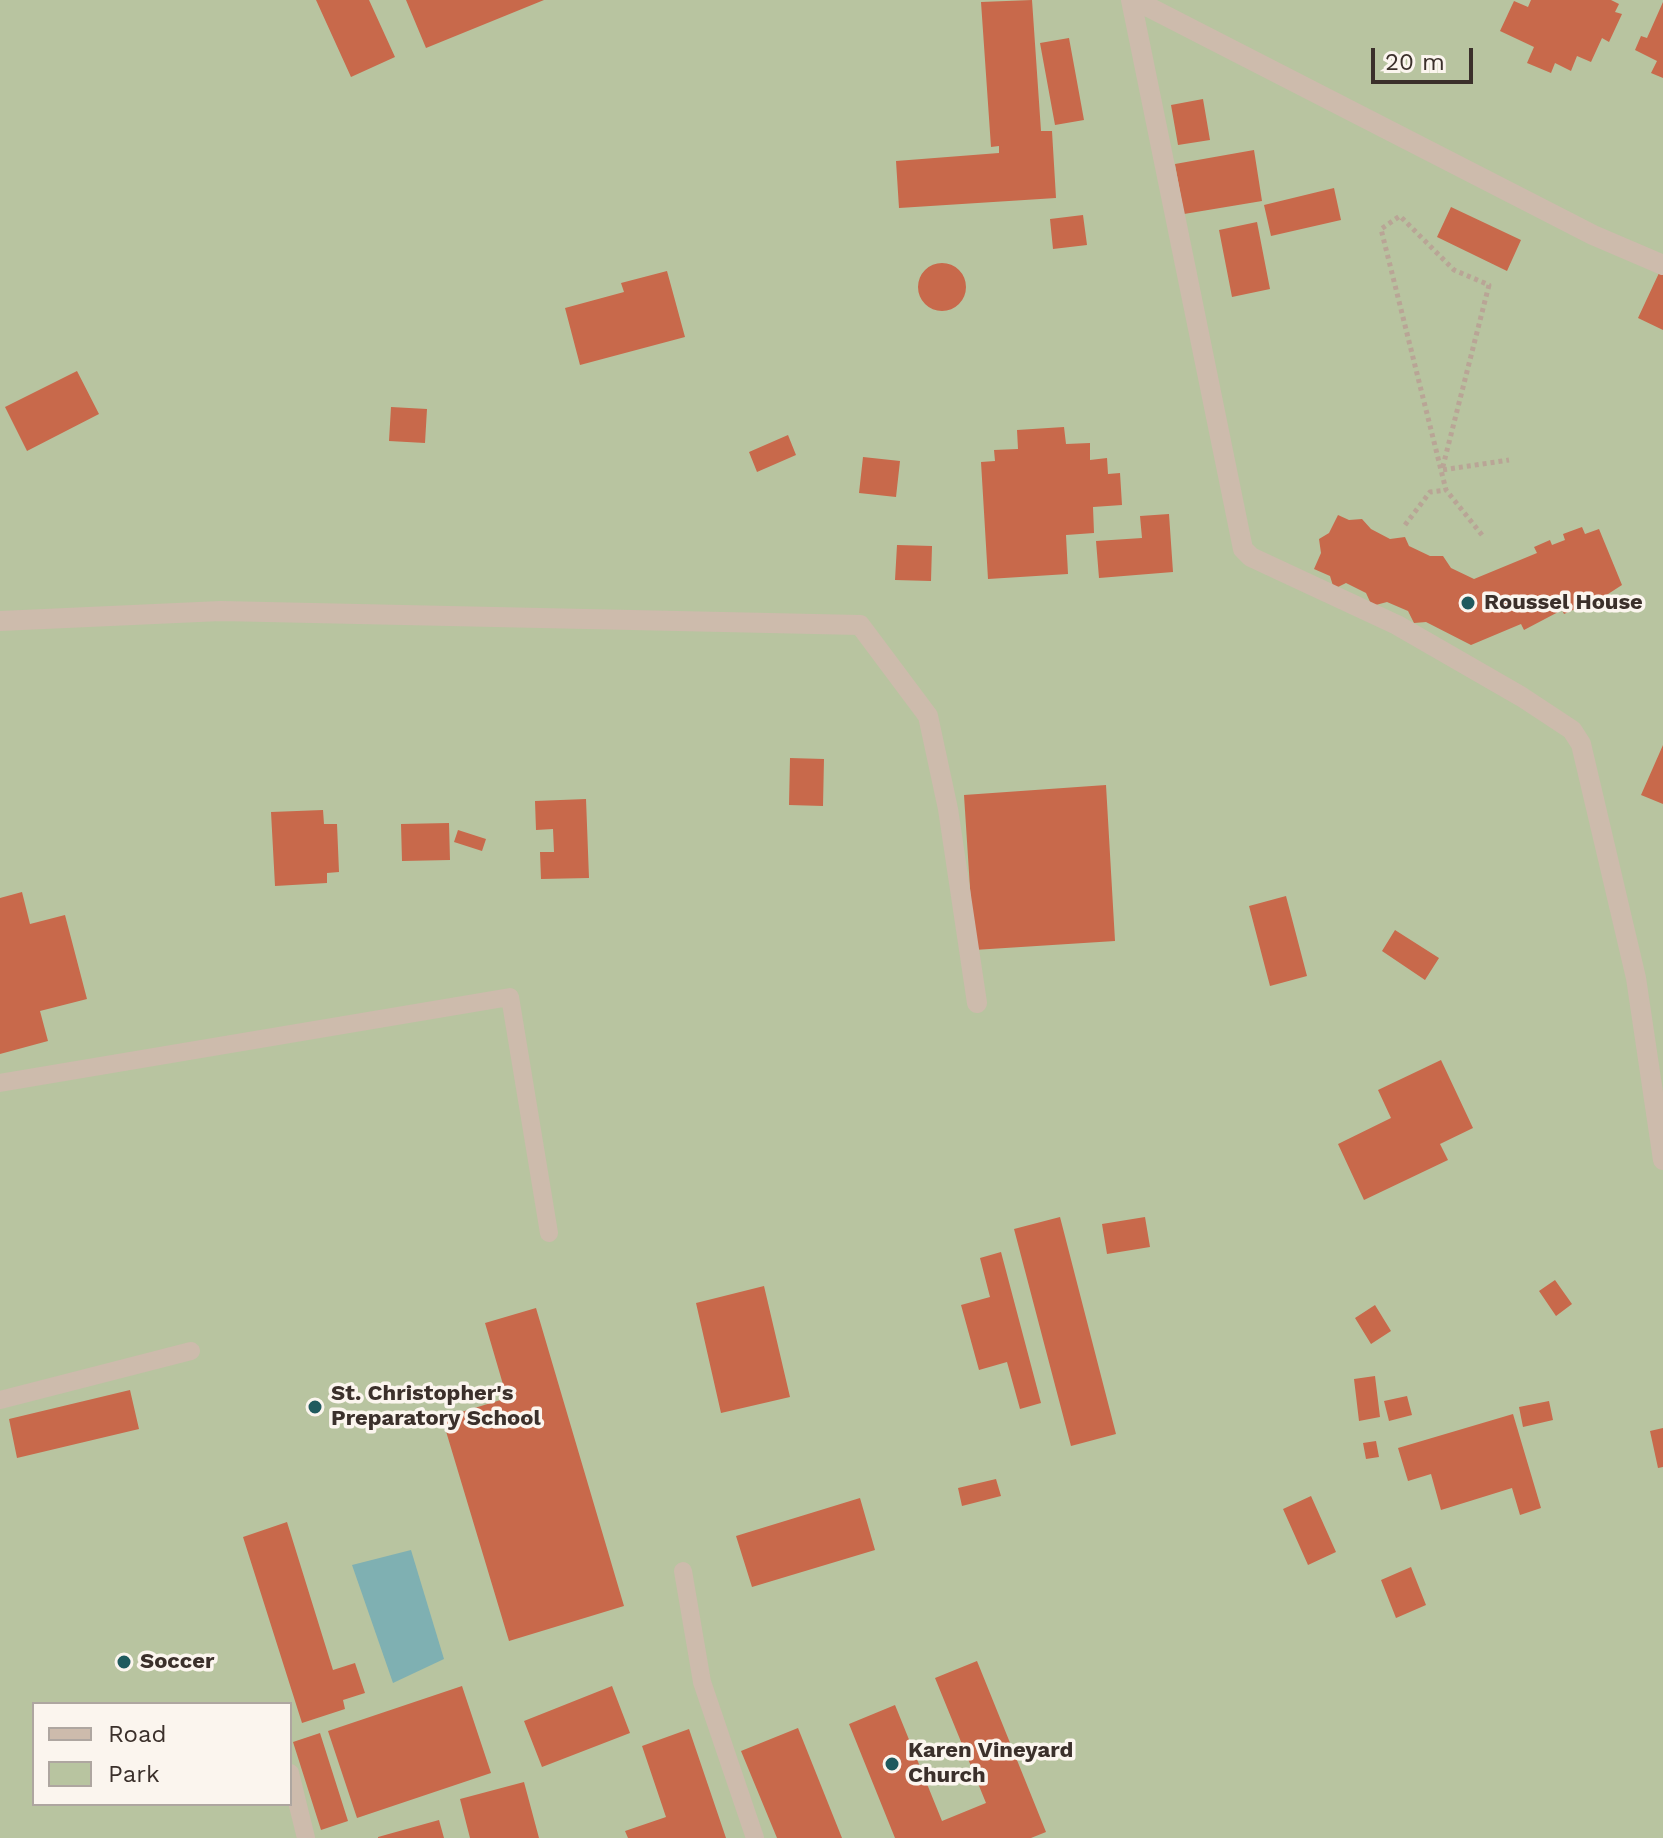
<!DOCTYPE html>
<style>
body{margin:0}
#map{position:relative;width:1663px;height:1838px;overflow:hidden;background:#f4ebe1;font-family:"Work Sans",sans-serif}
canvas{display:block}
.legend{position:absolute;left:32px;top:1702px;width:260px;height:104px;box-sizing:border-box;background:#fbf5ee;border:2px solid #aea6a0;margin:0;padding:10px 14px;list-style:none;font-size:24px;color:#3b302b}
.legend li{display:flex;align-items:center;gap:16px;height:40px}
.legend b{width:40px;border:2px solid #aea6a0}
.scale{position:absolute;left:1371px;top:48px;width:102px;height:36px;box-sizing:border-box;border:4px solid #3b302b;border-top:0;padding-left:10px;font-size:24px;line-height:28px;white-space:nowrap;color:#3b302b;-webkit-text-stroke:6px #fbf5ee;paint-order:stroke}
</style>
<div id="map">
<canvas width="1663" height="1838"></canvas>
<ul class="legend">
<li><b style="height:10px;background:#cdbbac"></b>Road</li>
<li><b style="height:22px;background:#b8c4a0"></b>Park</li>
</ul>
<div class="scale">20 m</div>
</div>
<script>
const ctx = document.querySelector('canvas').getContext('2d');
ctx.lineJoin = 'round';
function paint(path, color) {
  ctx.fillStyle = color;
  ctx.fill(path, 'evenodd');
}
function shape(rows) {
  const path = new Path2D();
  for (const r of rows) {
    if (r.length === 3) {
      path.moveTo(r[0] + r[2], r[1]);
      path.arc(r[0], r[1], r[2], 0, 2 * Math.PI);
      continue;
    }
    path.moveTo(r[0], r[1]);
    for (let i = 2; i < r.length; i += 2) path.lineTo(r[i], r[i + 1]);
  }
  return path;
}
function strokePath(path, color, width, dash) {
  ctx.strokeStyle = color;
  ctx.lineWidth = width;
  ctx.lineCap = dash ? 'butt' : 'round';
  ctx.setLineDash(dash || []);
  ctx.stroke(path);
}
function label(font, color, halo, rows, align = 'center') {
  ctx.font = font + ' "Work Sans",sans-serif';
  ctx.lineWidth = 7;
  ctx.setLineDash([]);
  ctx.textBaseline = 'middle';
  ctx.strokeStyle = halo;
  ctx.fillStyle = color;
  for (const [text, x, y, turn = 0] of rows) {
    ctx.save();
    ctx.translate(x, y);
    ctx.rotate((+turn || 0) * Math.PI / 180);
    ctx.textAlign = isNaN(turn) ? turn : align;
    if (halo) ctx.strokeText(text, 0, 0);
    ctx.fillText(text, 0, 0);
    ctx.restore();
  }
}
paint(shape([
 [0,0,1663,0,1663,1838,0,1838],
 [34,1704,290,1704,290,1804,34,1804]
]), '#b8c4a0');
paint(shape([
 [411,1550,444,1659,393,1683,352,1565]
]), '#7fb0b2');
paint(shape([
 [316,0,369,0,395,57,351,77],
 [406,0,544,0,426,48],
 [1032,0,1041,131,1052,131,1056,198,899,208,896,161,999,153,999,146,991,147,981,2],
 [1531,0,1611,0,1619,4,1615,12,1622,14,1609,42,1602,38,1591,62,1577,56,1571,71,1555,63,1551,73,1527,63,1534,47,1500,31,1514,1,1528,7],
 [1663,2,1663,78,1651,73,1657,61,1635,50,1641,36,1647,38],
 [1069,38,1084,120,1055,125,1040,43],
 [1203,99,1210,140,1178,145,1171,105],
 [1254,150,1262,201,1184,214,1175,164],
 [1334,188,1341,220,1271,236,1264,205],
 [1451,207,1521,240,1507,271,1437,237],
 [1083,215,1087,245,1053,249,1050,219],
 [1257,222,1270,289,1232,297,1219,230],
 [942,287,24],
 [667,271,685,337,580,365,565,308,624,292,621,283],
 [1659,273,1663,275,1663,330,1638,318],
 [77,371,99,414,27,451,5,407],
 [391,407,427,409,425,443,389,441],
 [1064,427,1066,444,1090,443,1090,460,1107,458,1108,474,1120,473,1122,505,1093,507,1094,533,1066,535,1068,574,988,579,981,462,995,461,994,450,1018,449,1017,430],
 [788,435,796,455,757,472,749,452],
 [863,457,900,461,896,497,859,493],
 [1169,514,1173,572,1099,578,1096,541,1142,538,1140,516],
 [1338,515,1349,520,1362,519,1371,529,1390,539,1405,537,1409,546,1430,556,1443,556,1451,568,1474,579,1537,553,1534,547,1550,540,1552,545,1565,540,1563,534,1582,527,1585,534,1599,529,1622,585,1594,603,1592,598,1581,602,1582,606,1564,614,1562,610,1524,630,1521,624,1471,645,1426,622,1414,623,1408,611,1387,602,1372,606,1366,593,1346,583,1334,589,1330,576,1314,569,1321,553,1319,539,1329,533],
 [897,545,932,546,931,581,895,580],
 [1663,745,1663,804,1641,795],
 [790,758,824,759,823,806,789,805],
 [1106,785,1115,941,974,950,964,795],
 [586,799,589,878,541,879,540,852,554,852,553,829,536,830,535,801],
 [323,810,324,824,337,824,339,872,327,873,327,883,275,886,271,812],
 [449,823,450,860,402,861,401,824],
 [458,830,486,839,482,851,454,842],
 [22,892,30,924,65,915,87,999,40,1011,48,1041,0,1054,0,898],
 [1286,896,1307,976,1270,986,1249,906],
 [1395,930,1439,958,1425,980,1382,951],
 [1441,1060,1473,1128,1440,1144,1448,1160,1364,1200,1338,1144,1391,1118,1378,1090],
 [1060,1217,1116,1434,1071,1446,1014,1229],
 [1145,1217,1150,1247,1107,1254,1102,1224],
 [1001,1252,1041,1403,1020,1409,1007,1362,979,1370,961,1305,990,1297,980,1258],
 [1555,1280,1572,1304,1556,1316,1539,1291],
 [764,1286,790,1397,721,1413,696,1303],
 [1375,1305,1391,1331,1371,1344,1355,1318],
 [536,1308,624,1606,509,1641,442,1418,507,1398,485,1323],
 [1375,1376,1380,1417,1359,1421,1354,1379],
 [130,1390,139,1429,17,1458,9,1419],
 [1407,1396,1412,1415,1389,1421,1384,1401],
 [1549,1401,1553,1420,1523,1427,1519,1407],
 [1513,1414,1541,1508,1520,1515,1512,1488,1441,1510,1431,1474,1408,1481,1398,1448],
 [1663,1428,1663,1467,1658,1468,1650,1431],
 [1376,1441,1379,1457,1366,1459,1363,1443],
 [996,1479,1001,1496,962,1506,958,1488],
 [1311,1496,1336,1552,1308,1565,1283,1509],
 [860,1498,875,1550,752,1587,736,1536],
 [287,1522,333,1670,355,1663,365,1693,343,1700,345,1709,302,1723,243,1537],
 [1411,1567,1426,1605,1396,1618,1381,1580],
 [977,1661,1046,1832,1031,1838,895,1838,849,1724,895,1705,942,1821,986,1803,935,1678],
 [462,1686,491,1773,357,1818,328,1731],
 [612,1686,630,1733,542,1767,524,1721],
 [798,1728,842,1838,777,1838,741,1751],
 [689,1729,726,1838,628,1838,625,1831,666,1817,642,1746],
 [320,1733,348,1821,321,1830,293,1742],
 [524,1782,539,1838,470,1838,460,1799],
 [439,1820,444,1838,378,1838,378,1837]
]), '#c8694b');
strokePath(shape([
 [1405,525,1430,492,1446,490],
 [1482,535,1446,490,1381,229,1400,216,1454,270,1489,285,1442,470,1509,460]
]), '#b9a596', 5, [4, 4]);
strokePath(shape([
 [0,1083,510,997,549,1233],
 [0,1400,191,1351],
 [683,1571,702,1682,755,1838],
 [290,1773,306,1838]
]), '#cdbbac', 18);
strokePath(shape([
 [1131,0,1243,549,1251,557,1397,625,1522,697,1572,730,1581,744,1636,978,1663,1160],
 [1135,0,1593,235,1663,265],
 [0,621,221,611,860,625,928,716,948,809,977,1003]
]), '#cdbbac', 20);
for (const [x, y, r, color] of [
 [1468,603,8,"#1f5a5e"],
 [315,1407,8,"#1f5a5e"],
 [124,1662,8,"#1f5a5e"],
 [892,1764,8,"#1f5a5e"]
]) {
  const dot = new Path2D();
  dot.arc(x, y, r, 0, 2 * Math.PI);
  ctx.fillStyle = color;
  ctx.fill(dot);
  strokePath(dot, '#fbf5ee', 3);
}
label('bold 22px', '#3b302b', '#fbf5ee', [
 ["Roussel House",1484,603],
 ["St. Christopher's",331,1394],
 ["Preparatory School",331,1419],
 ["Soccer",140,1662],
 ["Karen Vineyard",908,1751],
 ["Church",908,1776]
], 'left');
</script>
